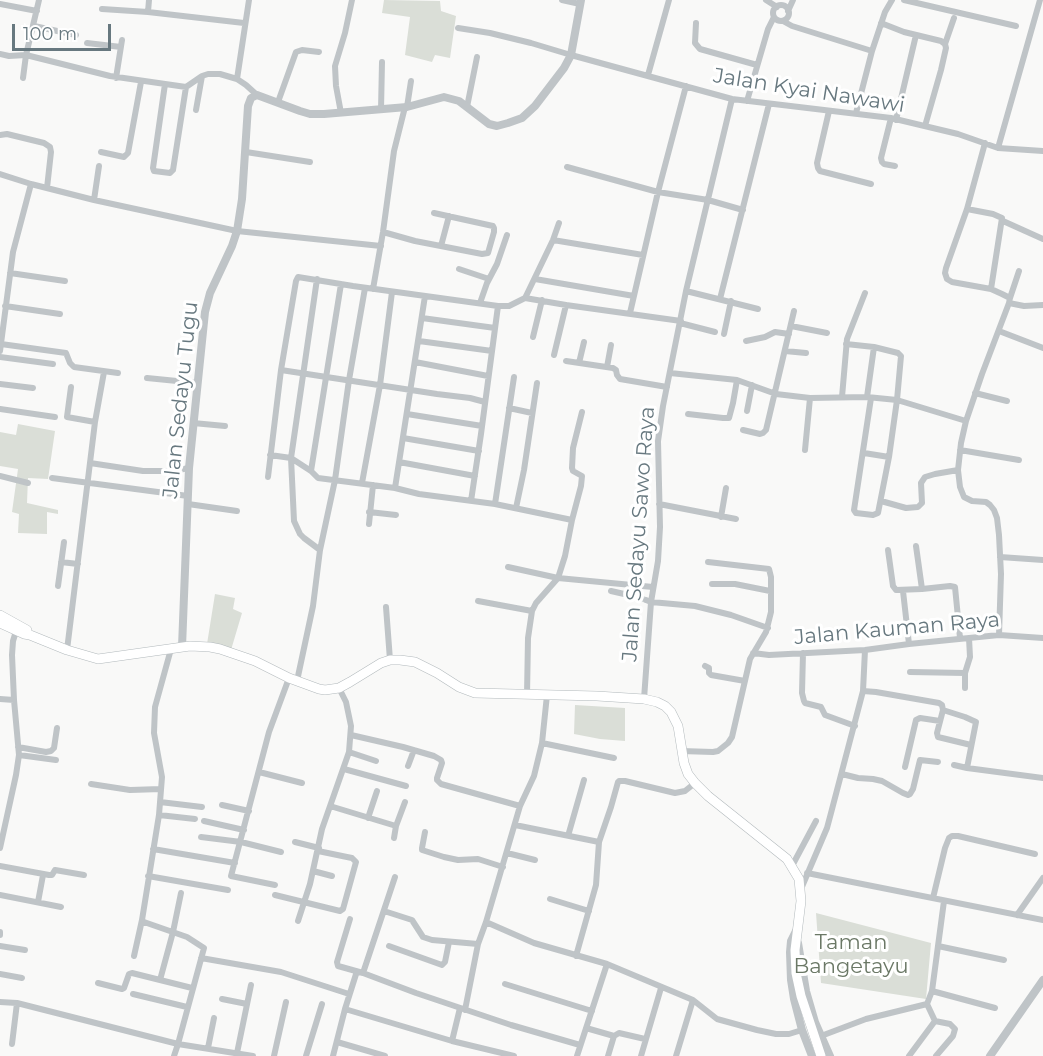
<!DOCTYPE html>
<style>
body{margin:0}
#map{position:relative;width:1043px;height:1056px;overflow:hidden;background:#f9f9f8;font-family:Montserrat,sans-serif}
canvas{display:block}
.scale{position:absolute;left:12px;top:24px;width:99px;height:27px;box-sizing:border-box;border:3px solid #67787f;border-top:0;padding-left:8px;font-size:18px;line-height:21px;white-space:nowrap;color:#67787f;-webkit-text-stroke:4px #fff;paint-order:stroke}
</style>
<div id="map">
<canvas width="1043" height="1056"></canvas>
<div class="scale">100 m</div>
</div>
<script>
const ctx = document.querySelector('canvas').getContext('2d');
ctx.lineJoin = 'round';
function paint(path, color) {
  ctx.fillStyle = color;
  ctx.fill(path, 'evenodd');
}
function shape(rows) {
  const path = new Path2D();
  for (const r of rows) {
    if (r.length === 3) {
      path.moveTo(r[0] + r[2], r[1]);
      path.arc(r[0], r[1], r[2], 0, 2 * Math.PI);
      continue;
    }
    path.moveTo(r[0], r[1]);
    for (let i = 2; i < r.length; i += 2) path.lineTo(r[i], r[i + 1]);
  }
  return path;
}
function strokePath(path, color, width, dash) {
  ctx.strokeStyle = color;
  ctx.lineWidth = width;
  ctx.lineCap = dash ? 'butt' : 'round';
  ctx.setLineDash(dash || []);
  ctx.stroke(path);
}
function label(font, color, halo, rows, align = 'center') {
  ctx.font = font + ' Montserrat,sans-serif';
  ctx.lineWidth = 6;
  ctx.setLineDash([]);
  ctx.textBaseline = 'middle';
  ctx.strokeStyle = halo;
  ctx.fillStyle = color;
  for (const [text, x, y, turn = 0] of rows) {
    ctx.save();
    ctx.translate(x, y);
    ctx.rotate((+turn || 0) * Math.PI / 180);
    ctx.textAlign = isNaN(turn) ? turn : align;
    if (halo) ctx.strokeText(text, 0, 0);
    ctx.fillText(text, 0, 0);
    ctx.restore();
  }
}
paint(shape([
 [384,0,440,1,441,11,456,16,450,58,435,55,432,62,405,55,410,17,382,13],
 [18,424,55,431,48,479,28,478,27,503,58,510,58,514,47,512,47,534,18,533,19,514,12,512,18,469,0,466,0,432,16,435],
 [215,594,235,598,233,609,242,613,231,650,207,644],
 [575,705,625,708,625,741,600,739,574,734],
 [816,913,931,943,926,999,821,983]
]), '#daded7');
strokePath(shape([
 [633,596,646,600]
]), '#d4d9da', 6, [6, 3]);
const secondary = shape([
 [0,615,27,630],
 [0,623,24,634,30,635,67,650,98,659,190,646,210,647,220,649,255,661,289,678,319,689,325,690,339,688,350,682,381,663,390,660,400,660,415,662,437,673,459,687,475,693,597,696,644,699,657,702,665,706,671,712,678,726,684,763,688,774,695,783,708,796,787,859,799,879,801,901,795,950,796,973,801,996,821,1056]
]);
strokePath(secondary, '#b2b9bc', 10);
strokePath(shape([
 [562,0,580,4],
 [766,0,777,7],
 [904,0,1016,26],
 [0,4,37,11],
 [781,13,8],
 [102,9,148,12,244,23],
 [788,11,793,0],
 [148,12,149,0],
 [783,21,792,26,872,51],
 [696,23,695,43,700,49,757,65],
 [881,23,904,32,941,41,945,44],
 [34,26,76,35],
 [458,28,490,33,531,43,571,55,732,99,891,118,958,134,998,148,1043,151],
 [87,43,121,47],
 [0,54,9,56,26,55,110,76,186,87,202,76,208,74,220,74,237,79,246,85,257,95],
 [648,75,669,0],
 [23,78,26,55,39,0],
 [116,78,122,40],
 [237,79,249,0],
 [165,84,153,168,154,171,170,173,173,170,186,87],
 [747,101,768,29,774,17],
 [278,102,296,52,302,50,319,52],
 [407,107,411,81],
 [467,107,477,57],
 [196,110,202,76],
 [381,110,382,62],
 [829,111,817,163,818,168,820,171,871,184],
 [341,113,336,86,335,66,345,33,352,0],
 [856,113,872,51,885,12,892,0],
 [891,118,881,158,882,162,884,164,895,166],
 [896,120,916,35],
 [925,126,941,70,946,48,945,44,954,18],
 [0,135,7,134,44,143,50,147,51,152,47,188],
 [985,143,967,209,946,268,945,273,947,279,952,282,991,289,1002,294,1010,298,1009,303],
 [998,148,1040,0],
 [101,152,124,157,128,153,141,82],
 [246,152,310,162],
 [567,167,658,192,708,200,743,210],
 [0,174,31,184,94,200,237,231,381,246],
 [94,200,99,166],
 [967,209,993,214,1002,218,991,289],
 [1003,221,1043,239],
 [383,232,415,241,482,254,488,253,494,232,494,228,493,226,434,213],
 [553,240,643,255],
 [441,246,449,216],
 [459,269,489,279],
 [10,273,65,281],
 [317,279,291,458,294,521,300,534,304,538,320,550],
 [535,279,634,296],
 [373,289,383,232,394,151,405,107],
 [686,291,758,309],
 [525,298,566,305,681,321],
 [1010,298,1019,271],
 [720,299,769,104],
 [480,303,487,283,497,264,507,235],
 [1009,303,1024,306,1043,305],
 [5,306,60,314],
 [630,313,658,192,686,86],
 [422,318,495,328],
 [680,323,715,332],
 [791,326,827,333],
 [999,331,1043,348],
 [724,334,731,301],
 [533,337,542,300],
 [419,341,492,351],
 [746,341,765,337,775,332,789,334],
 [1,344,66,353,70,363,74,367,118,373],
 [846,344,874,347,898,353,901,356,897,400,889,457,878,513,873,515,856,513,854,510,871,398],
 [0,351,13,252,31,184],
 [785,351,806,353],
 [554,355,566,305],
 [0,357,53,364],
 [566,361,613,368,616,370,617,375,620,379,667,387],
 [415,362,488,376],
 [579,363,584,342],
 [607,367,611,345],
 [281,370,437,394,470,398,485,402],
 [670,373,737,380,776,394,810,398,867,397,897,400,966,421],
 [147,378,197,383],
 [0,384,33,388],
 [71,387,67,417,95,422],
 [975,393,1007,401],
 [842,397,847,339,865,293],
 [867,397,874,347],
 [509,408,532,413],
 [0,409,55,417],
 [747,411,752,385],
 [407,414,482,426],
 [688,414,723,418,729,418,733,403,737,380],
 [193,423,225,426],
 [743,430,760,434,763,433,766,430,794,311],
 [403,438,479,451],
 [805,450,810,398],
 [960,450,1019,460],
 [864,453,889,457],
 [270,455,291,458,311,471,318,478,395,488,419,494,495,504,572,520],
 [399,462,475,476],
 [90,463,143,471,173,471,189,468],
 [311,471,341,284],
 [0,476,28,483],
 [268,477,281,370,296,281,298,277,353,286,498,306,509,306,525,298,527,294,553,240,559,223],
 [52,478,188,496],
 [362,483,380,385,392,292],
 [395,488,425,296],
 [471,501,481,434,498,306],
 [881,501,906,508,918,507,922,503,921,483,925,477,935,474,958,470],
 [188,504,237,511],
 [495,504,514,377],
 [659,504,736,519],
 [516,508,524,470,537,383],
 [369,512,396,515],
 [721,517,726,488],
 [369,524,373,485],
 [916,546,922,589],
 [888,550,893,586,896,590,922,589,950,586,955,587,960,638],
 [1000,557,1043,560],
 [61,562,78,564],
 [508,567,558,578,653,587],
 [712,584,735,584,770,591],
 [58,586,64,542],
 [611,591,633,596],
 [903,591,909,644],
 [646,600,651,602,695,606,731,615,768,628],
 [478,601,532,611],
 [386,607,390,660],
 [999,635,1001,574,999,535,997,518,994,510,990,505,986,502,972,501,964,497,960,487,958,470,961,443,966,421,982,374,1009,303],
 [67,650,95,422,104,372],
 [753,653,769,655,865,650,909,644,999,635,1043,638],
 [803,653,802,693,804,701,805,703,821,707,825,715,855,726],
 [705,666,709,668,709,673,711,675,745,681],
 [910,672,965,673,970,657,969,638],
 [297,681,313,606,320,550,335,480,349,380,365,288],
 [965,688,965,673],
 [863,691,876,692,939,703,942,705,943,710,965,717,976,722,967,768],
 [527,695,528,638,532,611,536,603,558,578,565,556,572,520,581,486,582,476,573,471,572,468,573,448,582,412],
 [0,699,14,700],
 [644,699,651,602,658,561,660,527,658,441,663,406,686,291,732,99],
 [943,710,937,733,938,737,971,745],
 [351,735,403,747,434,756,441,760,442,763,437,778,437,780,441,784,520,806],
 [542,743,614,758],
 [18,747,46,752,51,751,54,748,57,728],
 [681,751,713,752,718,751,728,743,732,737,750,659,766,632,771,612,771,577,769,569,708,562],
 [349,752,376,761],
 [19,755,56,760],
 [954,765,967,768,1043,778],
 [408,766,414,750],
 [905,767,916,720,920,718,940,721],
 [344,769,406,786],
 [259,772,302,783],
 [842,774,858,778,873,779,882,781,903,793,908,795,910,794,913,789,920,760,938,762],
 [91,784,130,790,161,789],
 [160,802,202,807],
 [222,805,249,811],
 [330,806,396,826],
 [159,815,195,819],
 [368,818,377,791],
 [204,821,244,830],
 [515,825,599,842],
 [425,832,422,848,422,850,444,857,458,860,478,859,503,867],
 [568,836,584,780],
 [201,837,241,842,281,852],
 [394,838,396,826,405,802],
 [295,842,319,848],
 [0,848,16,775,19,755,14,700,12,655,13,641,17,628],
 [153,849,235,863],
 [507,853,535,860],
 [0,866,49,875,52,875,55,870,84,875],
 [792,866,816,821],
 [313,871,332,876],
 [807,873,1043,920],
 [148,876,228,890],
 [275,885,231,876,269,732,289,678],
 [801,889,827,828,831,813,863,691,865,650],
 [0,895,61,907],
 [275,895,340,911,343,909,356,862,352,858,347,857,318,851],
 [933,898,945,848,949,838,952,836,958,836,1035,854],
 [550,899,589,911],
 [38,902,43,875],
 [384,911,412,920,423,937,432,940,478,944],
 [1017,915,1043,878],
 [350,919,337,962,338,966,363,973,416,993,511,1025,580,1045],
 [298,921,310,884,322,829,349,752,351,726,346,702,339,688],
 [486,922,534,943,607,964,693,1000,717,1019,757,1030,776,1034,789,1034,802,1030],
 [0,935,0,932],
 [0,946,25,950],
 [389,946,442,965,445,962,449,942],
 [938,946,1004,960],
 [134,956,142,920],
 [576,956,596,885,599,842,611,807,618,782,619,781,625,781,675,793,685,791,695,783],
 [201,958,281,972,349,994],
 [363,973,395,877],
 [0,974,22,978],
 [160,980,173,932,181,893],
 [98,983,122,989,124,988,129,974,132,973,192,988],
 [505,984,592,1011],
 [932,991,995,1008],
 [133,994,187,1007],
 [222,999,247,1004],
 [0,1002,17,1003,178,1044,204,948,187,937,144,922,142,920,159,815,162,777,154,733,155,707,171,649],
 [927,1004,935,1021,950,1024,955,1029,953,1036,936,1056],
 [345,1009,452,1041,514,1056],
 [465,1010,478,944,486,922,520,806,534,776,542,743,547,695],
 [586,1028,614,1036,619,1033,645,1039],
 [821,1036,866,1019,927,1004,932,991,944,901],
 [452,1041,460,1008],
 [337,1042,385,1056],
 [12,1044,17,1003],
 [208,1048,214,1018],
 [237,1053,251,985],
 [174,1056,178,1044,253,1056],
 [274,1056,286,1002],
 [306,1056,322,1004],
 [333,1056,345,1009,357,971],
 [577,1056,607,964],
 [608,1056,614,1036],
 [641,1056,661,988],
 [676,1056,693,1000],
 [909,1056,935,1021]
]), '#bfc4c7', 6);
strokePath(shape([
 [182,647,189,468,205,312,210,293,232,246,237,231,242,199,248,106,251,98,257,95,300,111,310,114,324,114,407,107,444,97,459,101,489,124,497,126,508,123,522,118,535,106,564,68,571,55,581,0],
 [796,931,791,941,790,952,791,980,794,999,802,1030,812,1056],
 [798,943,806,991,815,1022,830,1056],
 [990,1056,1043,980]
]), '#bfc4c7', 8);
strokePath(secondary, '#fff', 9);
label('21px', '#67787f', '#fff', [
 ["Jalan Kyai Nawawi",809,91,9],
 ["Jalan Sedayu Tugu",181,400,-84],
 ["Jalan Sedayu Sawo Raya",639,534,-86],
 ["Jalan Kauman Raya",897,629,-5]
]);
label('21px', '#6b7866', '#fff', [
 ["Taman",851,943],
 ["Bangetayu",851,967]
]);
</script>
